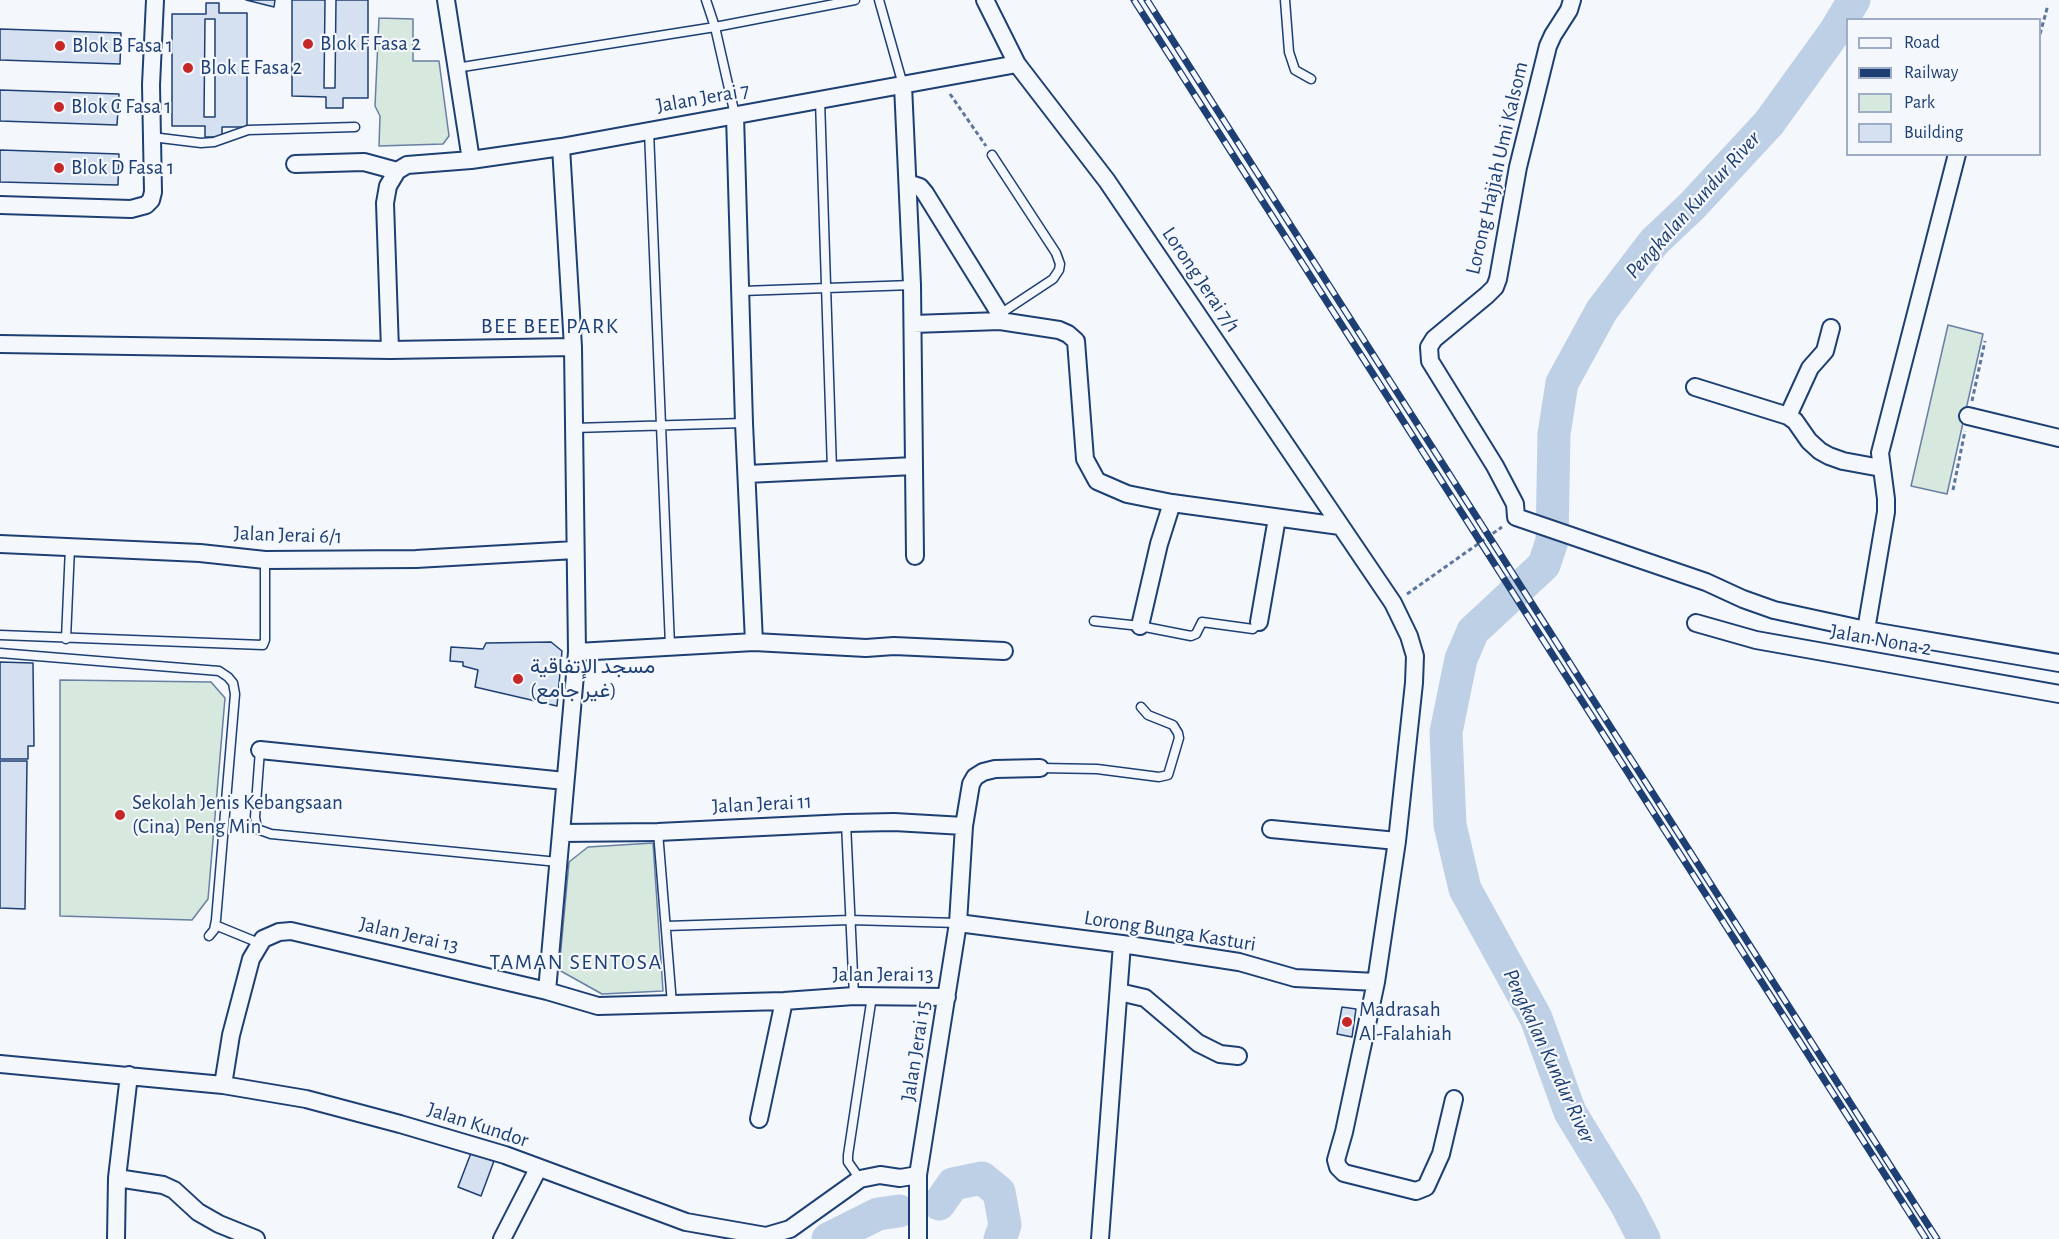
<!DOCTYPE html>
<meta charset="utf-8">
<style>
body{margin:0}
#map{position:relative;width:2059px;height:1239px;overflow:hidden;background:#f4f7fb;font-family:"Alegreya Sans",sans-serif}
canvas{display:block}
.legend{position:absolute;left:1846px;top:18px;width:195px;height:138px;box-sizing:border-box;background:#f4f7fb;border:2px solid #9eadc5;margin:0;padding:8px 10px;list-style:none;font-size:18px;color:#1d3f73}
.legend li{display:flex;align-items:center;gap:12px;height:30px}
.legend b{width:30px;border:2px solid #9eadc5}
</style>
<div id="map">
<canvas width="2059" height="1239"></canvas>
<ul class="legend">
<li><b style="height:8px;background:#f4f7fb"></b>Road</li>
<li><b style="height:8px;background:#1d3f73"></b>Railway</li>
<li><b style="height:16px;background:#d7e8df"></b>Park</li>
<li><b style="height:16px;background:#d5e0f0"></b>Building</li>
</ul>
</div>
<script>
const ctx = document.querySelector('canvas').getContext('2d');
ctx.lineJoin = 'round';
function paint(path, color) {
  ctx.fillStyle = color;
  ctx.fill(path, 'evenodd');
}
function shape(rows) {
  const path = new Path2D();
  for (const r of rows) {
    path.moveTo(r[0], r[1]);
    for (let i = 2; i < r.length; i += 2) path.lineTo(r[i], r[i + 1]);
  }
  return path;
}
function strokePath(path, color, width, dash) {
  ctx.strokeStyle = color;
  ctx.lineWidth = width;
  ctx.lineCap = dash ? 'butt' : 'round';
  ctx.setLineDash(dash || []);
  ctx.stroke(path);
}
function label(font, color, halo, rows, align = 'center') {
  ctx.font = font + ' "Alegreya Sans",Vazirmatn,sans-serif';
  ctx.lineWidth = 4.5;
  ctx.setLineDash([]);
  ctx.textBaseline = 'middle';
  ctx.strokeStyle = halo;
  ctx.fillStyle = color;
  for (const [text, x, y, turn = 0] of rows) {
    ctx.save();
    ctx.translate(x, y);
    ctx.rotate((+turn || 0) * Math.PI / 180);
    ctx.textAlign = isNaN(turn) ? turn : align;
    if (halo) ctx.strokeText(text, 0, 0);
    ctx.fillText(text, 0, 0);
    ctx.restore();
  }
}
const green = shape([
 [379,18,413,19,413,61,439,61,449,136,443,144,379,146,380,116,375,106,379,18],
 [1948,325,1983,334,1947,494,1911,486,1948,325],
 [60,680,211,682,225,698,208,899,192,920,60,916,60,680],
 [653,843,663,991,602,994,559,970,569,862,588,847,653,843]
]);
paint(green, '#d7e8df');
strokePath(green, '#687fa3', 1.5);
strokePath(shape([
 [939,1204,953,1184,982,1178,999,1192,1005,1225,1000,1239],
 [828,1239,878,1214,899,1211],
 [1644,1239,1626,1204,1570,1112,1536,1018,1465,889,1450,825,1446,732,1461,659,1473,631,1544,565,1552,541,1554,434,1562,383,1602,310,1654,242,1692,206,1769,123,1834,33,1854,0]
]), '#bed0e5', 33);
const building = shape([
 [246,0,275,0,274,7,246,0],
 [292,0,325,0,324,88,335,88,336,0,368,0,368,98,343,98,343,108,326,108,326,97,292,96,292,0],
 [206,3,219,3,219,13,247,13,247,127,222,127,222,137,205,137,205,126,172,126,172,14,206,14,206,3],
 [205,19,215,19,215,117,204,117,205,19],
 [0,29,121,33,120,64,0,60,0,29],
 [0,90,119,94,117,125,0,121,0,90],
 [0,150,119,154,118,185,0,182,0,150],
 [551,642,562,651,557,706,475,687,478,670,463,666,463,662,450,661,451,647,483,649,486,643,551,642],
 [0,662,33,663,34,746,28,746,28,759,0,759,0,662],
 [0,761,27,761,25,909,0,908,0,761],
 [1342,1007,1356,1009,1352,1037,1337,1034,1342,1007],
 [471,1153,494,1161,481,1196,458,1187,471,1153]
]);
paint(building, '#d5e0f0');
strokePath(building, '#1d3f73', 1.5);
const service = shape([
 [706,0,715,27,735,115],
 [879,0,903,85],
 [1285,0,1289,52,1295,70,1311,79],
 [456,68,715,27,855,0],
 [820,100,832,470],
 [649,131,670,646],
 [152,137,201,143,214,142,248,130,355,127],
 [992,155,1056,253,1060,264,1059,270,1053,279,1000,314],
 [742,291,912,285],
 [574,428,744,423],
 [1094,621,1140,626,1191,636,1196,634,1202,622,1253,629,1259,622],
 [0,635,263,645,265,640,265,560],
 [66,639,70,547],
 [0,653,219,671,228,677,233,683,235,694,216,920,214,930,209,936],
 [260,750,255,817,257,829,271,834,558,862],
 [1040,768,1097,769,1159,777,1168,775,1179,738,1178,733,1173,725,1148,715,1141,707],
 [846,823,854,996],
 [658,832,672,1004],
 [215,925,259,943],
 [666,926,850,920,958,923],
 [860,1179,848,1162,848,1155,872,996]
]);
const minor = shape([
 [446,0,471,160],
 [985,0,1017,64,1107,181,1393,603,1409,636,1415,656,1414,683,1397,841,1376,982,1344,1132,1336,1160,1338,1167,1344,1173,1416,1191,1426,1187,1441,1154,1454,1099],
 [1572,0,1569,10,1553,35,1548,46,1518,167,1498,279,1495,287,1487,295,1434,339,1429,347,1430,361,1495,466,1515,504,1516,517,1706,582,1743,599,1774,610,1866,630,2059,663],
 [903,85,912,285,915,556],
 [735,115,744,423,754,642],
 [295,164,364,162,397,171],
 [397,171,407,165,471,160,561,147,1017,64],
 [908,183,920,187,925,193,1000,314,1000,321],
 [0,205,131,209,146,205,151,200,153,192,151,85,155,0],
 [913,324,1000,321,1059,330,1068,334,1076,341,1085,459,1097,481,1127,494,1172,503,1340,526],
 [0,344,390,350,573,347],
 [390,350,385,203,388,186,397,171],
 [1695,387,1788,416,1795,421,1809,441,1820,451,1829,456,1843,461,1881,468],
 [1788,416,1810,368,1825,351,1831,328],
 [1968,416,2059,438],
 [747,474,914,466],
 [0,544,200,553,265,560,416,559,575,550],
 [1259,622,1277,518],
 [1696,623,1756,640,2059,694],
 [1140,626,1159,544,1172,503],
 [1866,630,1886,512,1886,499,1880,453,1957,154],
 [577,652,754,642,866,648,894,646,1004,651],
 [260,750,565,781],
 [1271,829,1397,841],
 [561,833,658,832,846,823,894,822,964,826],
 [958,923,1122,944,1239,962,1295,978,1376,982],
 [547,991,577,652,573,347,561,147],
 [1119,992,1145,998,1198,1043,1220,1054,1238,1056],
 [0,1064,223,1085,306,1099,400,1124,505,1155,686,1222,766,1236,790,1229,860,1179,880,1175,900,1178,918,1175],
 [223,1085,231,1035,251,959,263,939,279,932,291,931,547,991,598,1006,784,1001,854,996,947,997],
 [759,1119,784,1001],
 [117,1178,163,1185,174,1190,198,1212,219,1224,256,1239],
 [116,1239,117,1178,129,1075],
 [502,1239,538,1169],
 [918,1239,918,1175,958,923,964,826,971,784,975,777,983,772,995,769,1040,768],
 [1100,1239,1122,944]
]);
strokePath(service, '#1d3f73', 11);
strokePath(minor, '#1d3f73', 20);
strokePath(shape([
 [2040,34,2048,5],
 [950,94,986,146],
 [1972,401,1985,341],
 [1953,490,1965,431],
 [1407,594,1502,527]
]), '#5e769c', 3, [4.5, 3]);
strokePath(service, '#f4f7fb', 8);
strokePath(minor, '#f4f7fb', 16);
const rail = shape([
 [1134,0,1926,1239],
 [1147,0,1937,1239]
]);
strokePath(rail, '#1d3f73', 7);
strokePath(rail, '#f4f7fb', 4.5, [14]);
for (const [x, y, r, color] of [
 [308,44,6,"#c62828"],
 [60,46,6,"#c62828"],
 [188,68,6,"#c62828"],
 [59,107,6,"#c62828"],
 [59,168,6,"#c62828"],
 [518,679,6,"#c62828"],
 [120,815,6,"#c62828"],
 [1347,1022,6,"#c62828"]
]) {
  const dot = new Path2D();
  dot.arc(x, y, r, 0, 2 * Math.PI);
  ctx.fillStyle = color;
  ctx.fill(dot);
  strokePath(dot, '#f4f7fb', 2);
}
label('21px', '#1d3f73', '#f4f7fb', [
 ["Blok F Fasa 2",320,44],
 ["Blok B Fasa 1",72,46],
 ["Blok E Fasa 2",200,68],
 ["Blok C Fasa 1",71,107],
 ["Blok D Fasa 1",71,168],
 ["مسجد الإتفاقية",530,667],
 ["(غير جامع)",530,691],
 ["Sekolah Jenis Kebangsaan",132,803],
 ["(Cina) Peng Min",132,827],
 ["Madrasah",1359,1010],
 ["Al-Falahiah",1359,1034]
], 'left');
label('21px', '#1d3f73', '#f4f7fb', [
 ["Jalan Jerai 7",703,98,-10],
 ["Lorong Hajjah Umi Kalsom",1497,168,-77],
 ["Lorong Jerai 7/1",1201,280,56],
 ["Jalan Jerai 6/1",288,535,2],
 ["Jalan Nona 2",1881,640,10],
 ["Jalan Jerai 11",762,804,-3],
 ["Lorong Bunga Kasturi",1170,931,9],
 ["Jalan Jerai 13",409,935,13],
 ["Jalan Jerai 13",883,975],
 ["Jalan Jerai 15",916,1051,-81],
 ["Jalan Kundor",478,1125,18]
]);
label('italic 22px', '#1d3f73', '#f4f7fb', [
 ["Pengkalan Kundur River",1693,205,-48],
 ["Pengkalan Kundur River",1549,1056,65]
]);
ctx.letterSpacing = '1.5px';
label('22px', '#1d3f73', '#f4f7fb', [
 ["BEE BEE PARK",550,326],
 ["TAMAN SENTOSA",576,962]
]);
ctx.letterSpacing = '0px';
</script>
